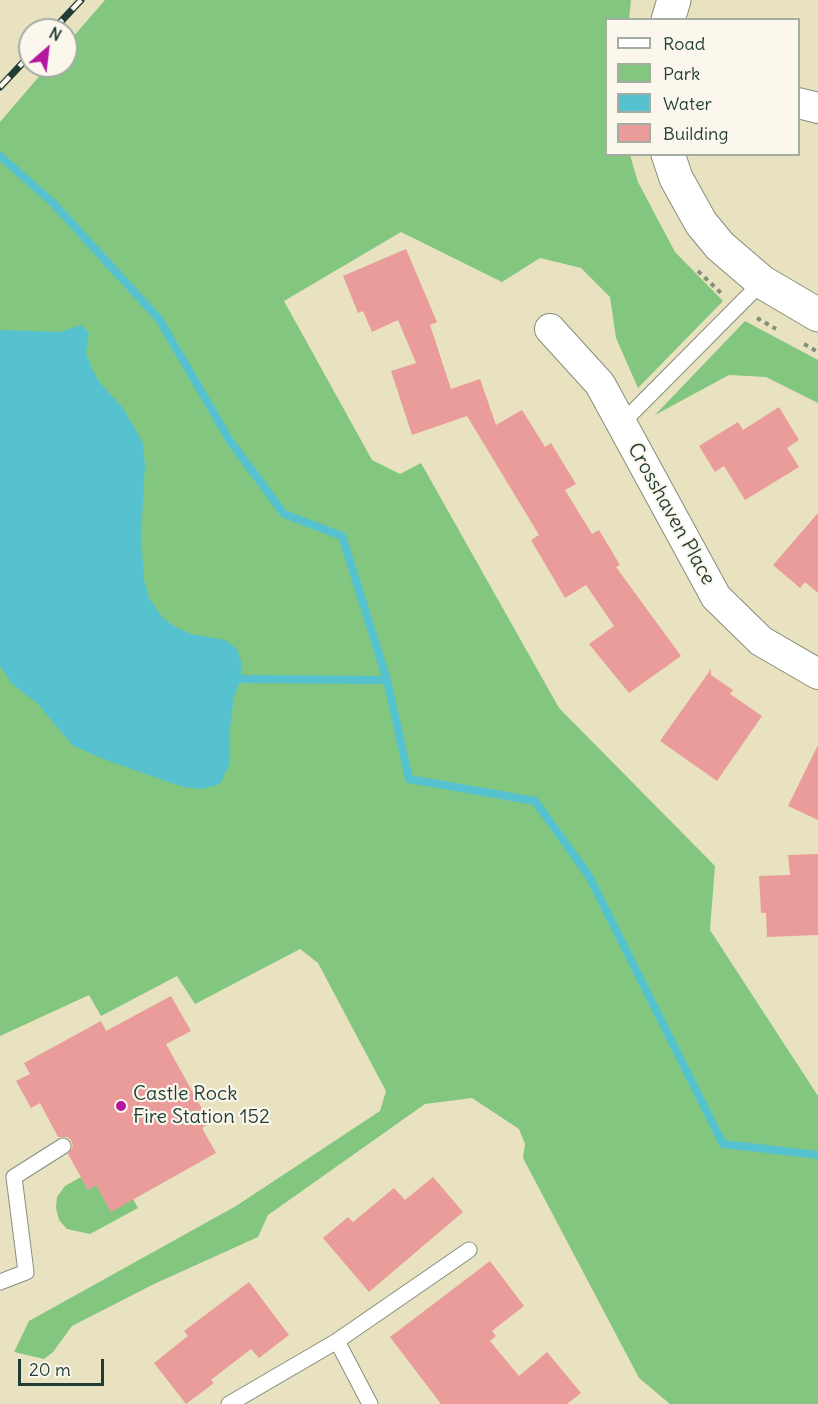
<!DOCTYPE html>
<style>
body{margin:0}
#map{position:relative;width:818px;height:1404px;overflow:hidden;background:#e9e2c0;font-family:Delius,sans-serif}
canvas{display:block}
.legend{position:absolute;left:605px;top:18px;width:195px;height:138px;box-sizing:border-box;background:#fbf7ec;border:2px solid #a3ada2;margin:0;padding:8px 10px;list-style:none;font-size:18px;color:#1f3d34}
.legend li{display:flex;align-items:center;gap:12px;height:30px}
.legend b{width:30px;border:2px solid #a3ada2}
.north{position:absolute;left:18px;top:18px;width:60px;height:60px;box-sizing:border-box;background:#fbf7ec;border:2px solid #a3ada2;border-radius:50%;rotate:28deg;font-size:16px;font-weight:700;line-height:24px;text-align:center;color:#1f3d34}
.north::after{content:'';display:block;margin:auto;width:21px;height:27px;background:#b5179e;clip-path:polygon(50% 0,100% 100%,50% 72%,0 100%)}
.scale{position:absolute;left:18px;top:1359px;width:86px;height:27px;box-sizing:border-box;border:3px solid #1f3d34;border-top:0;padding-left:8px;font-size:18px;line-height:21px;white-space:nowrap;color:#1f3d34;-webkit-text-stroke:4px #fbf7ec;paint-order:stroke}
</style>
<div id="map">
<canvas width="818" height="1404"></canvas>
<ul class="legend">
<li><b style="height:8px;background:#fff"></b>Road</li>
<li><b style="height:16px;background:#82c680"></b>Park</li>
<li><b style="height:16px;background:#56c2d0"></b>Water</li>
<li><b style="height:16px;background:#e99c9a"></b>Building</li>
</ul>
<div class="north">N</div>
<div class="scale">20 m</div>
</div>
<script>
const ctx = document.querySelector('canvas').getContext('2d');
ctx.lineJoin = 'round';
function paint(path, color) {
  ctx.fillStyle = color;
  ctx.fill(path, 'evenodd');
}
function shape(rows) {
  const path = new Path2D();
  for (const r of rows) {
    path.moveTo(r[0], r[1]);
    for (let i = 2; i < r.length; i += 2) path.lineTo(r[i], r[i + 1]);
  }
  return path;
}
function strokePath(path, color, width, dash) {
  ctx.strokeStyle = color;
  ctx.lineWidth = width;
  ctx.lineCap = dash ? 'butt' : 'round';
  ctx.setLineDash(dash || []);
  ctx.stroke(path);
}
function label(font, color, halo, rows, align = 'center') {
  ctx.font = font + ' Delius,sans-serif';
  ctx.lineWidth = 4.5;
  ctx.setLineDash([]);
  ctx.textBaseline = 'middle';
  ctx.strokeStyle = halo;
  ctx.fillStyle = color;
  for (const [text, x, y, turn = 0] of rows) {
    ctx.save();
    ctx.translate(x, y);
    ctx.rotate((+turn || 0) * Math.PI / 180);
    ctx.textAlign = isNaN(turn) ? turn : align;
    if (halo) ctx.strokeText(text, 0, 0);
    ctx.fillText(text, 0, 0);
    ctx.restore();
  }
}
paint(shape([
 [105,0,631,0,629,19,606,20,606,154,630,155,638,182,675,252,723,301,638,388,616,338,610,297,581,268,540,258,502,282,401,232,284,301,372,460,400,474,421,463,559,708,715,866,710,930,818,1096,818,1404,670,1404,639,1378,523,1158,525,1144,519,1129,472,1098,425,1104,268,1215,258,1237,154,1284,72,1326,53,1352,44,1359,14,1352,29,1321,236,1206,380,1111,386,1091,318,963,300,949,195,1004,177,976,101,1016,89,995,0,1036,0,122,48,66,66,66,66,45],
 [745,321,818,360,818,403,766,377,729,375,655,415],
 [81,1177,88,1190,96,1185,133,1199,138,1208,90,1234,67,1229,59,1220,56,1208,57,1197,65,1186]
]), '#82c680');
paint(shape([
 [80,325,89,332,86,353,92,369,100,383,123,408,143,443,145,465,141,537,144,580,149,598,162,617,174,626,191,634,225,640,237,649,242,664,241,679,234,697,230,727,230,763,220,784,203,789,183,787,103,759,72,745,37,703,12,684,0,666,0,330,61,332]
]), '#56c2d0');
strokePath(shape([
 [0,156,53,203,159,319,230,441,284,514,342,536,387,680],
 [241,679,387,680,409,779,535,801,589,876,723,1144,818,1155]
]), '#56c2d0', 8);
paint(shape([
 [406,249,437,322,430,325,451,389,480,379,496,425,522,410,545,447,551,443,576,484,565,490,592,534,599,530,620,565,616,567,681,656,629,693,589,644,614,626,586,585,565,598,531,540,539,535,467,416,412,435,391,371,416,363,398,320,372,332,363,311,358,313,343,276],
 [779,407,799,440,787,448,799,467,745,500,724,466,715,472,699,446,738,422,743,430],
 [818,513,818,593,805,582,800,588,773,565],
 [711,669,711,675,733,690,730,694,762,716,717,781,660,741],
 [818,745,818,820,788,806],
 [818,854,818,935,767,937,766,913,761,913,759,876,790,875,788,855],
 [171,996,191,1031,166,1044,210,1123,202,1128,216,1153,111,1212,96,1185,88,1190,68,1154,73,1146,71,1140,67,1137,58,1137,40,1103,31,1108,16,1081,30,1074,24,1063,101,1021,106,1031],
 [433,1177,463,1212,369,1292,323,1238,348,1217,353,1222,394,1188,405,1200],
 [490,1261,524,1306,492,1331,496,1336,490,1341,519,1376,547,1352,581,1393,567,1404,441,1404,390,1337],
 [249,1282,289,1335,259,1358,251,1349,211,1380,214,1383,186,1404,154,1363,188,1336,184,1331]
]), '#e99c9a');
const lane = shape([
 [622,423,762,282],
 [0,1282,26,1272,14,1177,63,1146],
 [229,1404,337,1341],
 [370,1404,337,1341,469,1250]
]);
const street = shape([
 [798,103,818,108],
 [550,329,600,384,716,597,761,641,818,674]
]);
const secondary = shape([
 [668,20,674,0],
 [668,154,676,178,701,223,720,246,762,282,818,315]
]);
strokePath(lane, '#84907a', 17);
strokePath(street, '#84907a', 32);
strokePath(secondary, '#84907a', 35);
strokePath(shape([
 [698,271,721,293],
 [757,318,776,329],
 [804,344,818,352]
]), '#84907a', 4, [4.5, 4.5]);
strokePath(lane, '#fff', 15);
strokePath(street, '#fff', 30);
strokePath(secondary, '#fff', 33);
const rail = shape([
 [53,30,81,0],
 [0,87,30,55]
]);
strokePath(rail, '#1f3d34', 7);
strokePath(rail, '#fbf7ec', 4.5, [14]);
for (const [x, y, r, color] of [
 [121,1106,6,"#b5179e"]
]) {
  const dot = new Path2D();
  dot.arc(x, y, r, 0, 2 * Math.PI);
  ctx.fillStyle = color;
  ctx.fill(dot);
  strokePath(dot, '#fbf7ec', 2);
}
label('20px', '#1f3d34', '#fbf7ec', [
 ["Crosshaven Place",671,514,61]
]);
label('20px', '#1f3d34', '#fbf7ec', [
 ["Castle Rock",133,1094],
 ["Fire Station 152",133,1117]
], 'left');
</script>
